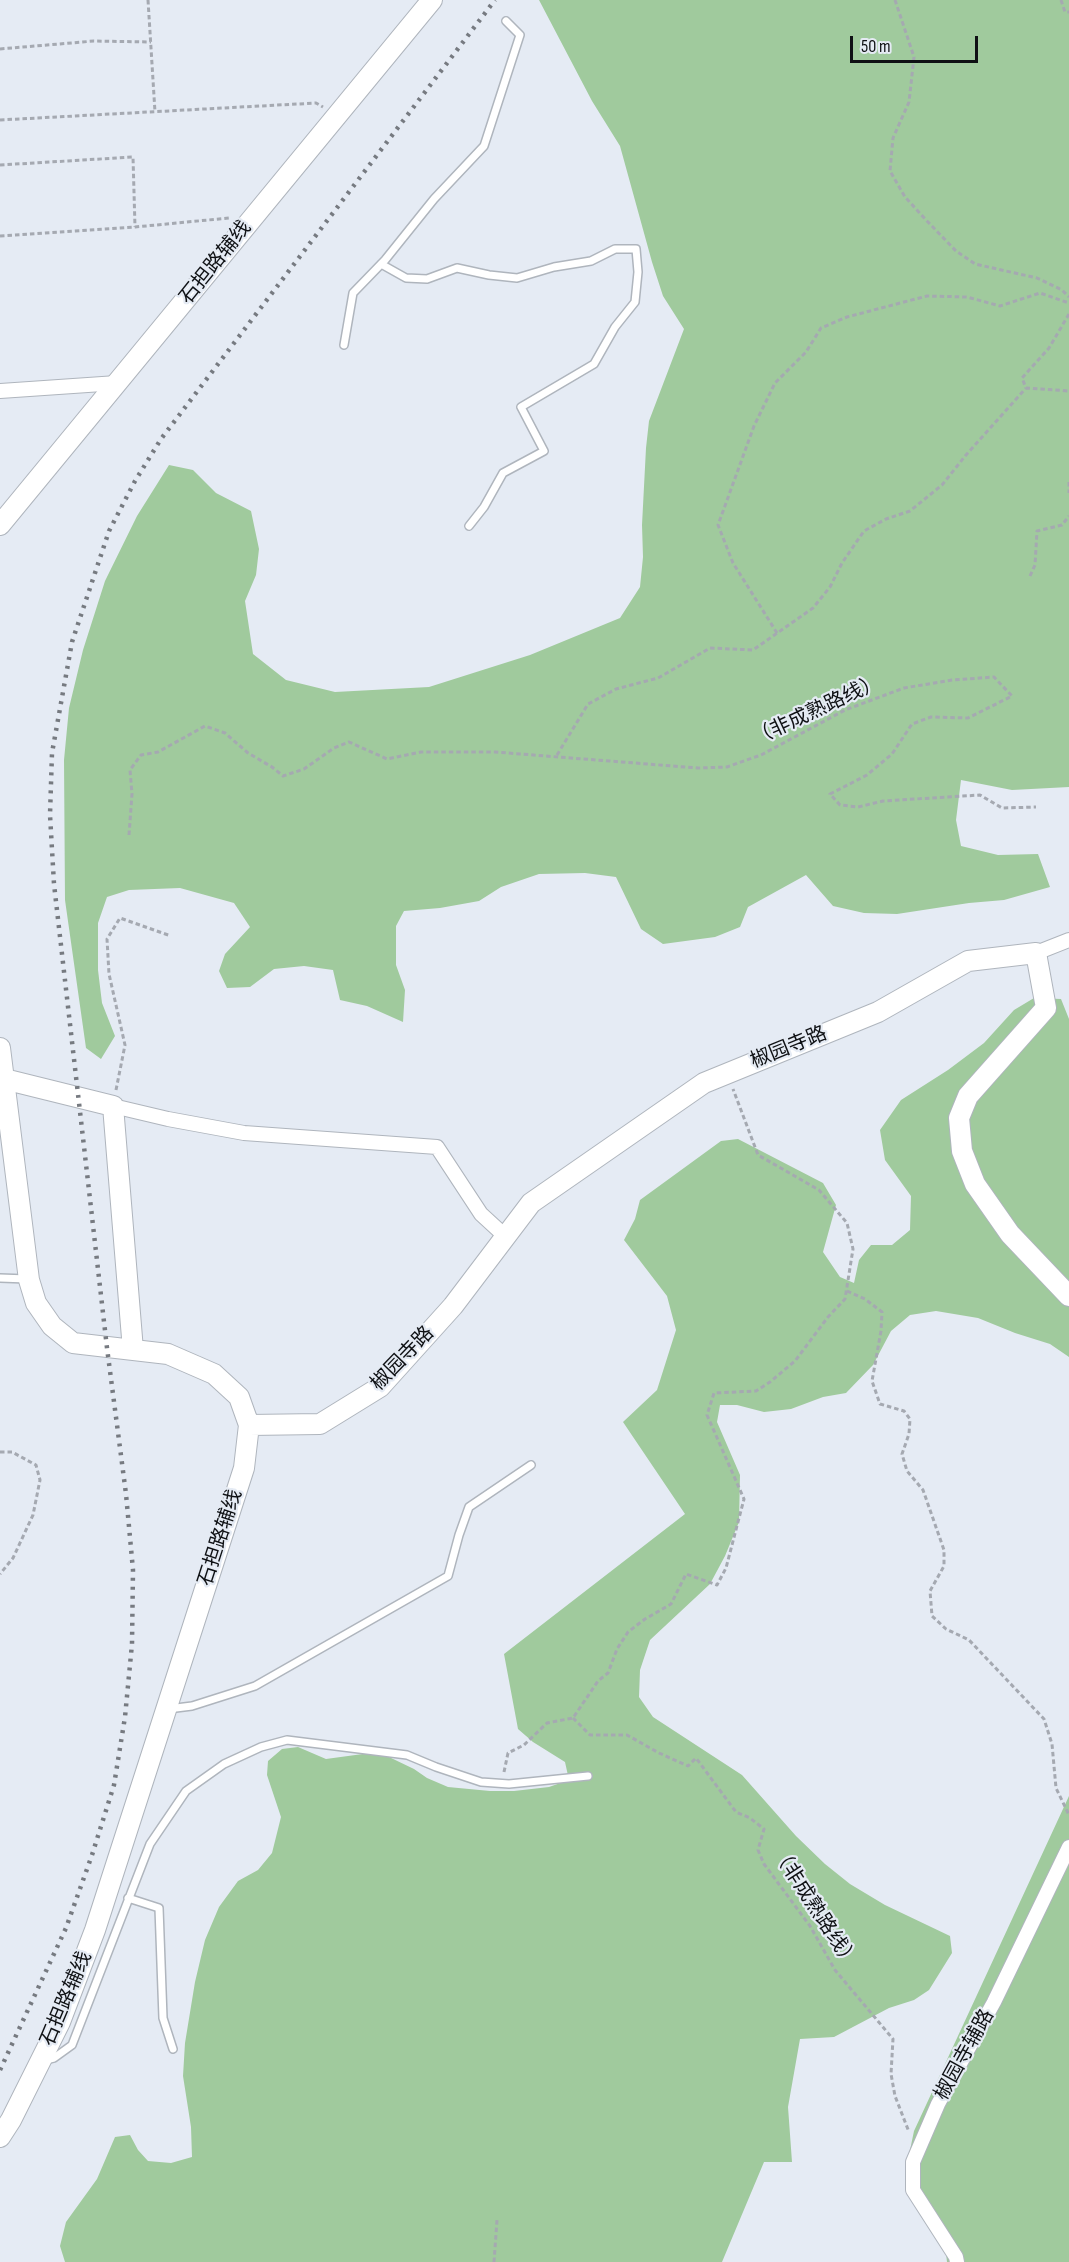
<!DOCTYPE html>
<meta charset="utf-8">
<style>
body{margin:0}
#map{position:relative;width:1069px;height:2262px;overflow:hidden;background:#e5ebf4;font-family:"Sofia Sans Condensed",sans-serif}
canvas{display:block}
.scale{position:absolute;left:850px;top:36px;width:128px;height:27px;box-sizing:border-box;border:3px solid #0f1114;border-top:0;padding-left:8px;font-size:18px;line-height:21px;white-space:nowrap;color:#0f1114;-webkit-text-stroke:4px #e5ebf4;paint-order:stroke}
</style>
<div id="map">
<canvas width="1069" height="2262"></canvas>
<div class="scale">50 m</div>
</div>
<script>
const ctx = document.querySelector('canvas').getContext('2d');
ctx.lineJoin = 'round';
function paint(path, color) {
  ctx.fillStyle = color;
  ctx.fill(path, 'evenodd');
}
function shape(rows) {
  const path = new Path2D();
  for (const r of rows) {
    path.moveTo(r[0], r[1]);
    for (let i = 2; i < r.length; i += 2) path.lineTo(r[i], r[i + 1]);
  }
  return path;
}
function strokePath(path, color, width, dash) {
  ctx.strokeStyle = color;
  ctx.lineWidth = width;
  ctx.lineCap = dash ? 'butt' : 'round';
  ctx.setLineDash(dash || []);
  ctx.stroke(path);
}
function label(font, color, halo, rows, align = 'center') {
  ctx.font = font + ' "Sofia Sans Condensed","Noto Sans SC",sans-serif';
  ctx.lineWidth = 4.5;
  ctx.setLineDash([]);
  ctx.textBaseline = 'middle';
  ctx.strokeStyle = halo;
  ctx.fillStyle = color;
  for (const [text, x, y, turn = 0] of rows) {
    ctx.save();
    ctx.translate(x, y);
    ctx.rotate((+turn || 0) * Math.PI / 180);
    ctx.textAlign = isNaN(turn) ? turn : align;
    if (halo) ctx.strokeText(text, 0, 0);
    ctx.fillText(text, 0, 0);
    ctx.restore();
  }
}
paint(shape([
 [539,0,1069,0,1069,787,1012,790,961,780,956,820,961,846,998,855,1038,854,1050,887,1004,900,969,903,897,914,864,913,833,906,806,875,748,907,740,927,715,937,663,944,641,929,616,877,585,873,539,874,501,887,479,901,440,908,404,911,396,926,396,965,405,990,403,1022,367,1006,340,1000,333,970,304,966,274,969,250,987,227,988,219,971,225,954,250,927,234,903,180,888,129,890,107,897,98,923,98,970,102,1003,115,1036,101,1059,86,1048,65,900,64,760,69,708,83,650,105,581,137,516,169,465,193,470,216,493,251,511,259,549,256,575,245,601,253,654,286,680,335,692,429,687,530,655,620,618,640,587,643,557,642,525,646,448,649,421,684,329,663,296,652,262,620,146,592,101],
 [1034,998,1061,999,1069,1019,1069,1357,1050,1344,1015,1333,978,1318,936,1311,910,1315,891,1331,873,1365,846,1393,823,1397,791,1409,764,1412,737,1405,720,1405,717,1422,740,1475,739,1522,725,1556,710,1584,650,1640,640,1670,639,1697,653,1717,742,1775,796,1836,825,1864,850,1884,885,1905,950,1936,952,1953,929,1990,914,2000,889,2008,834,2037,800,2039,788,2107,792,2162,764,2162,722,2262,65,2262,60,2246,66,2222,97,2179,115,2137,130,2135,138,2150,148,2161,171,2163,192,2157,191,2127,183,2076,185,2043,195,1982,205,1940,219,1907,238,1881,258,1870,272,1853,281,1817,267,1775,268,1761,282,1749,298,1747,326,1759,370,1753,389,1757,414,1769,427,1778,448,1787,490,1791,514,1791,549,1787,569,1780,565,1762,533,1742,518,1729,504,1654,685,1514,623,1422,657,1390,676,1330,667,1296,624,1240,635,1219,640,1200,721,1141,738,1139,823,1183,836,1205,823,1252,840,1277,854,1283,859,1260,871,1245,892,1245,910,1230,911,1196,885,1160,880,1130,901,1100,948,1070,984,1043,1014,1010],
 [1069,1796,1069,2262,947,2262,946,2253,922,2204,909,2155,914,2131]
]), '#a0ca9d');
const lane = shape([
 [381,264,406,278,427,279,457,268,489,275,517,278,554,267,591,261,615,249,636,249,638,272,635,302,615,327,594,364,521,407,544,451,503,473,484,507,469,526],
 [344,345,353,293,385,260,434,199,484,146,520,35,506,21],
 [0,1278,27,1279],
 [168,1709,192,1706,255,1686,448,1576,459,1535,469,1507,531,1465],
 [128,1898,159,1908,163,2018,173,2049],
 [46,2060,54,2058,72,2045,150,1844,186,1791,224,1764,261,1747,287,1740,407,1755,436,1767,481,1782,509,1784,588,1776]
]);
const street = shape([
 [0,391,117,383],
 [1036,953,1069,940],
 [113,1106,168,1119,244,1133,437,1147,481,1214,506,1237],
 [957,2262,956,2257,913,2190,913,2162,938,2104,994,2002,1069,1847]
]);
const secondary = shape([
 [0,525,432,0],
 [0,1048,29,1280,36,1303,52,1326,73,1343,168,1354,214,1374,239,1397,249,1425,244,1468,95,1930,60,2022,11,2120,0,2137],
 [4,1079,113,1106,133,1350],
 [249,1425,320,1424,380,1387,453,1306,531,1203,704,1083,878,1012,968,961,1036,953,1046,1008,968,1096,959,1118,962,1151,975,1184,1010,1234,1069,1296]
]);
strokePath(lane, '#afb5bd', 10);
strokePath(street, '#afb5bd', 16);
strokePath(secondary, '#afb5bd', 22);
strokePath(shape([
 [148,0,155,112],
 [895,0,914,57,909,102,893,138,890,171,905,197,927,221,956,251,975,264,1037,278,1062,290,1069,297],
 [1061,0,1065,12,1069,12],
 [0,49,94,41,151,42],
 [0,120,316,103,323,107],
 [0,165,133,157,135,227],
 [0,236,135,227,229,218],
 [1069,314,1049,348,1022,378,1026,388,1069,391],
 [1069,482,1069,493],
 [1030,576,1035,565,1037,531,1062,525,1069,516],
 [777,633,733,563,718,525,754,426,775,383,806,352,821,328,847,317,927,296,967,297,1000,306,1040,293,1069,303],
 [557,755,588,704,616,689,658,678,710,648,753,650,813,608,830,587,842,563,864,531,886,519,910,511,942,485,966,455,1026,388],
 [129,835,132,794,130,770,141,755,158,752,205,726,225,733,248,753,272,767,283,776,304,769,334,748,349,742,387,759,421,752,495,752,698,768,727,767,761,755,845,710,904,688,952,680,994,677,1012,696,968,718,931,717,912,724,892,754,867,775,830,794,840,805,858,807,883,801,980,795,1002,808,1036,807],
 [116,1090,125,1045,109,974,107,939,120,918,171,936],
 [847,1291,865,1299,882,1312,881,1331,872,1381,880,1404,904,1411,910,1419,909,1434,902,1454,907,1471,923,1490,944,1550,944,1566,930,1591,932,1616,946,1629,969,1640,1044,1719,1052,1744,1056,1788,1069,1815],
 [0,1452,12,1452,36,1465,40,1480,33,1515,13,1558,0,1574],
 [573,1718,590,1735,627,1735,659,1753,688,1766,696,1758,736,1812,750,1818,764,1829,758,1850,764,1864,810,1926,835,1970,893,2039,891,2074,895,2096,909,2132],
 [504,1772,508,1753,524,1745,547,1723,573,1718,598,1681,608,1673,617,1649,628,1632,645,1619,671,1604,686,1574,717,1585,726,1568,744,1499,707,1415,714,1393,756,1391,770,1382,795,1361,828,1317,845,1299,853,1249,847,1223,819,1190,758,1155,733,1089],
 [494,2262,497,2220]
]), '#a5a9b1', 3, [4.5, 3]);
strokePath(lane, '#fff', 7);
strokePath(street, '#fff', 14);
strokePath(secondary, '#fff', 20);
strokePath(shape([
 [0,2070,66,1928,92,1855,114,1785,125,1717,132,1644,133,1570,126,1494,107,1348,54,884,50,815,52,753,72,642,109,531,135,481,161,439,495,0]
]), '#767a80', 4.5, [3, 6]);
label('20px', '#0f1114', '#e5ebf4', [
 ["石担路辅线",216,263,-51],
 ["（非成熟路线）",817,711,-25],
 ["椒园寺路",789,1048,-22],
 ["椒园寺路",403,1359,-46],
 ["石担路辅线",221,1538,-72],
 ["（非成熟路线）",814,1908,57],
 ["石担路辅线",67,1999,-67],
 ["椒园寺辅路",965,2055,-61]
]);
</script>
